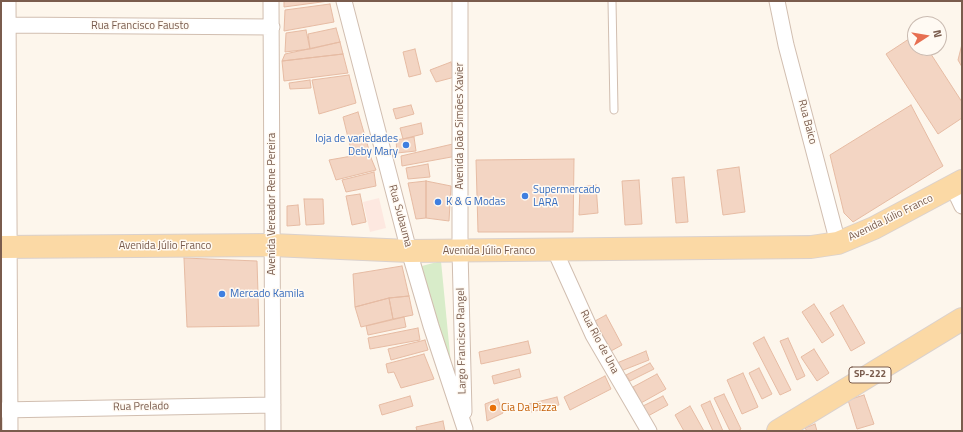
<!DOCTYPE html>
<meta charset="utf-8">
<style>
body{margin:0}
#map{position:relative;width:963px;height:432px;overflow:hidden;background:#fdf6ec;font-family:"Titillium Web",sans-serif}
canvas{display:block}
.frame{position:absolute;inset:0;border:2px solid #7a5c4d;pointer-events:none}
.north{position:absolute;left:907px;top:16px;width:40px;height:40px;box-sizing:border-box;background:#fffaf3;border:1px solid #cabbb1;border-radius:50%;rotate:78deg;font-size:11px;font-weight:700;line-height:16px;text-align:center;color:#7a5c4d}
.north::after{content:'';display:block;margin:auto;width:14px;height:18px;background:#e76f51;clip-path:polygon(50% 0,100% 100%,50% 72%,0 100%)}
</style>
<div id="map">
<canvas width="963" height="432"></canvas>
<div class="frame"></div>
<div class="north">N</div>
</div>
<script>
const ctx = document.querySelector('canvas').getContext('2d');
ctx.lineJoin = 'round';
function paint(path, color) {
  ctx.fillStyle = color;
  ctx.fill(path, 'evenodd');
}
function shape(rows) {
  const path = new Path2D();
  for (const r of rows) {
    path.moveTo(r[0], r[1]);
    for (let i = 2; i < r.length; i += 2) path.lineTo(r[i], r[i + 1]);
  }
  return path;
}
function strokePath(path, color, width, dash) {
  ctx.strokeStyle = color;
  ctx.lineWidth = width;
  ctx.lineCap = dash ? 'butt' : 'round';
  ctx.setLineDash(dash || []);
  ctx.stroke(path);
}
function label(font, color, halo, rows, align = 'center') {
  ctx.font = font + ' "Titillium Web",sans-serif';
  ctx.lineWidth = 3;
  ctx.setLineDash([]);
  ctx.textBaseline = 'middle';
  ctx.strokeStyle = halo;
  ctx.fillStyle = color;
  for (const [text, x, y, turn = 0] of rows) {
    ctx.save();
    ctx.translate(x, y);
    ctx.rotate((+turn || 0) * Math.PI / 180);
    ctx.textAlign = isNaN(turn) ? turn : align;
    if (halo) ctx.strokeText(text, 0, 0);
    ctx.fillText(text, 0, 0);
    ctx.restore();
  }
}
paint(shape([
 [379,198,386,228,370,232,363,202]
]), '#fde8e0');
paint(shape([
 [441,261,452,375,418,267]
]), '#d8ecc9');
const building = shape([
 [284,1,329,1,284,7,284,1],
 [330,4,334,22,284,31,285,10,330,4],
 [336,28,340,42,310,49,308,34,336,28],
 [306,30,310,49,285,52,286,33,306,30],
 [915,35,915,48,927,48,962,102,962,118,938,134,886,54,915,35],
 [340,42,343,54,282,61,285,54,340,42],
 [962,44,962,67,958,60,962,44],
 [415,49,421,74,409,77,403,52,415,49],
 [343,54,348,73,284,81,282,61,343,54],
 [451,62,455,77,436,82,430,70,451,62],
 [349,75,356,103,319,114,312,80,349,75],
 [310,80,311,88,290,89,289,83,310,80],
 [411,105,414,114,396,119,393,109,411,105],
 [911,105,943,166,853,222,844,213,830,155,911,105],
 [358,112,369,150,352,154,343,117,358,112],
 [421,123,423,134,403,139,400,128,421,123],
 [414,137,416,151,397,153,396,140,414,137],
 [457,143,457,156,402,166,401,156,457,143],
 [369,153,376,170,336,180,329,160,369,153],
 [574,159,573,232,478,232,476,160,574,159],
 [428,164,430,177,408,179,406,168,428,164],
 [739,167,745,212,723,215,717,170,739,167],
 [374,172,376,186,346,192,342,180,374,172],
 [684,177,688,222,676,223,672,178,684,177],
 [639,180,642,224,625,225,622,181,639,180],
 [426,181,451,186,449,221,426,218,426,181],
 [426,181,426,218,416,219,408,183,426,181],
 [596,185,598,213,579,215,580,187,596,185],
 [360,194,366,222,352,225,346,196,360,194],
 [304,199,323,199,324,224,306,225,304,199],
 [298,205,300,225,287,226,287,206,298,205],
 [184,258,257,261,259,326,187,327,184,258],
 [402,266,409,296,389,298,355,307,353,274,402,266],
 [409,296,413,315,393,319,389,298,409,296],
 [389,298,393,319,361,327,355,307,389,298],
 [814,304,834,335,822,343,802,312,814,304],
 [843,305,865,343,851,351,830,313,843,305],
 [606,315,622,345,611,351,595,321,606,315],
 [404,317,406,327,368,335,366,326,404,317],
 [418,328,420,340,370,349,368,338,418,328],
 [764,337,791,390,780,395,753,343,764,337],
 [788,338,805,376,797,380,780,341,788,338],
 [425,340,428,350,391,360,388,349,425,340],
 [528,341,531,353,481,364,479,352,528,341],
 [814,349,829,373,817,381,801,357,814,349],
 [646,351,649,360,621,371,617,363,646,351],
 [424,354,434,379,401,388,394,372,388,373,386,364,424,354],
 [650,363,654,369,630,381,626,375,650,363],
 [759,368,772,394,762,399,749,373,759,368],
 [519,369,521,377,494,384,492,376,519,369],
 [743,373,758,407,742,414,727,380,743,373],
 [657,374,666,389,641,403,633,387,657,374],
 [605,376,611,389,570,410,564,397,605,376],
 [724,394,741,429,738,431,730,431,714,398,724,394],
 [864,395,874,424,857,429,848,400,864,395],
 [410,396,413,406,382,415,379,405,410,396],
 [663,396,668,405,648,416,643,406,663,396],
 [557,397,559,405,531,412,529,404,557,397],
 [498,399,503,413,487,421,485,404,498,399],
 [710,401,723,431,713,431,701,405,710,401],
 [690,406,704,431,684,431,675,415,690,406],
 [443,421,445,431,417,431,416,427,443,421],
 [815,424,817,431,807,431,805,428,815,424]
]);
paint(building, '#f3d5c3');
strokePath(building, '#e6bba3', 1);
const lane = shape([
 [612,1,614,110]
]);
const street = shape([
 [8,1,10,431],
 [271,1,273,431],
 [344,1,409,251,431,326,465,429],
 [460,1,460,251,464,412],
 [777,1,786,45,838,243],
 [8,25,272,27],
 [953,187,962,206],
 [555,251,593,335,649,431],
 [1,410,273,405]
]);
const primary = shape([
 [1,247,272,245,409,251,811,247,838,243,874,228,962,181],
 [778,431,962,319]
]);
strokePath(lane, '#d1beb0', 9);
strokePath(street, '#d1beb0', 17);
strokePath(primary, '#dad1cd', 24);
strokePath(lane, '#fff', 7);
strokePath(street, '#fff', 15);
strokePath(primary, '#fbd9a5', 22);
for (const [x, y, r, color] of [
 [406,145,4,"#3f7fe0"],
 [525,196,4,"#3f7fe0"],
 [438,202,4,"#3f7fe0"],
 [222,294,4,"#3f7fe0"],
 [493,408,4,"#e8710a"]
]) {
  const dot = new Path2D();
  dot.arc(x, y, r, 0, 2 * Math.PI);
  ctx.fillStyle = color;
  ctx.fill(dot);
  strokePath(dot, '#fffaf3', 1.5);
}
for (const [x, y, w] of [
 [870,375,42]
]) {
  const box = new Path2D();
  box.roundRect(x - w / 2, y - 8, w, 16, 3);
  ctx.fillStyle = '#fffaf3';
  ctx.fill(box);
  strokePath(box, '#7a5c4d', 1);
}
label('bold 10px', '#7a5c4d', null, [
 ["SP-222",870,375]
]);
label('11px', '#7a5c4d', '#fffaf3', [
 ["Rua Francisco Fausto",140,26],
 ["Rua Baico",807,122,75],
 ["Avenida João Simões Xavier",460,126,-90],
 ["Avenida Vereador Rene Pereira",272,204,-90],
 ["Rua Subauma",400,216,75],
 ["Avenida Júlio Franco",891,218,-26],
 ["Avenida Júlio Franco",165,246],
 ["Avenida Júlio Franco",489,251],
 ["Largo Francisco Rangel",462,341,-91],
 ["Rua Rio de Una",599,342,62],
 ["Rua Prelado",141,407,-1]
]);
label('11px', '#366cbe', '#fffaf3', [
 ["loja de variedades",398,139,"right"],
 ["Deby Mary",398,152,"right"],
 ["Supermercado",533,190],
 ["LARA",533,203],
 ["K & G Modas",446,202],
 ["Mercado Kamila",230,294]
], 'left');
label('11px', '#c56008', '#fffaf3', [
 ["Cia Da Pizza",501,408]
], 'left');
</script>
